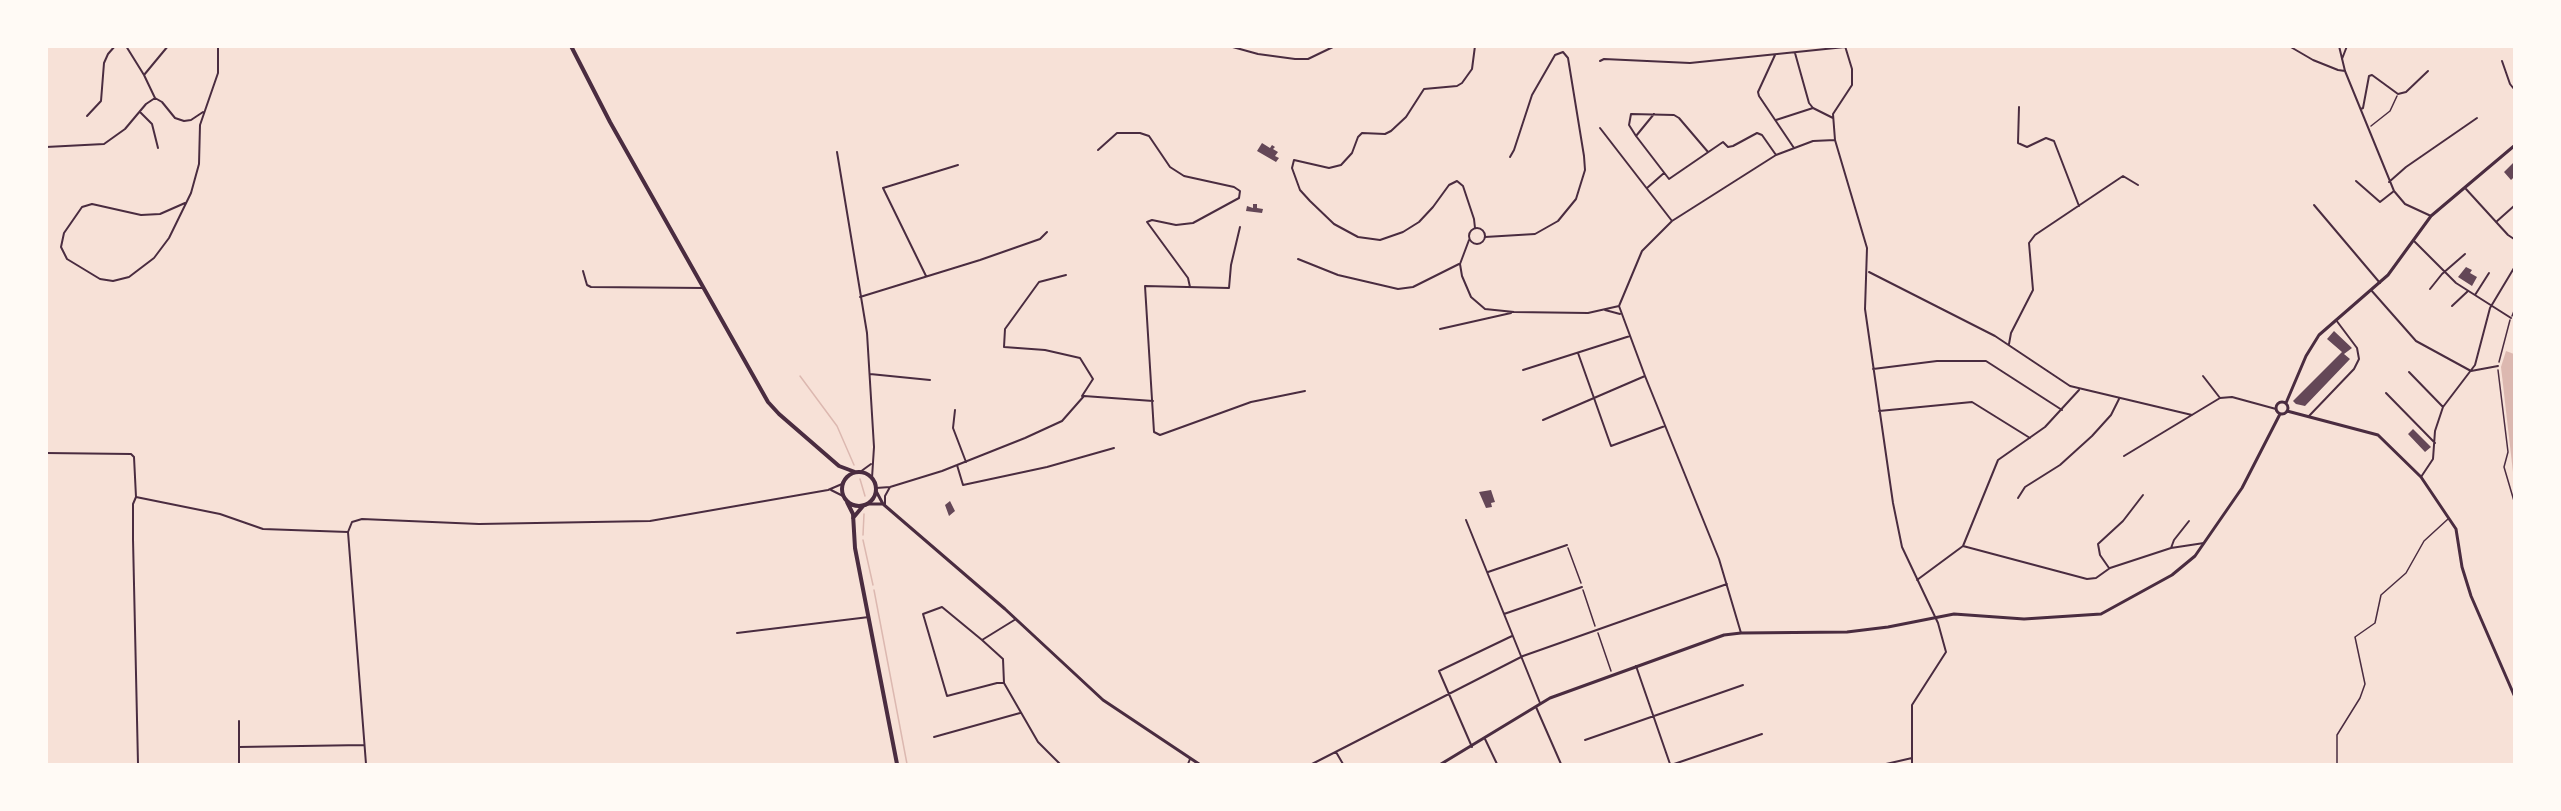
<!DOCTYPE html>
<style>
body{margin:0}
#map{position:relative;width:2561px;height:811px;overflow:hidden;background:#f7e1d7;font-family:"IBM Plex Sans",sans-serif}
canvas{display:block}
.frame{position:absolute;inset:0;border:48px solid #fffaf5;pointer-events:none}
</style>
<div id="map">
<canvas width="2561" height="811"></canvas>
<div class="frame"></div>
</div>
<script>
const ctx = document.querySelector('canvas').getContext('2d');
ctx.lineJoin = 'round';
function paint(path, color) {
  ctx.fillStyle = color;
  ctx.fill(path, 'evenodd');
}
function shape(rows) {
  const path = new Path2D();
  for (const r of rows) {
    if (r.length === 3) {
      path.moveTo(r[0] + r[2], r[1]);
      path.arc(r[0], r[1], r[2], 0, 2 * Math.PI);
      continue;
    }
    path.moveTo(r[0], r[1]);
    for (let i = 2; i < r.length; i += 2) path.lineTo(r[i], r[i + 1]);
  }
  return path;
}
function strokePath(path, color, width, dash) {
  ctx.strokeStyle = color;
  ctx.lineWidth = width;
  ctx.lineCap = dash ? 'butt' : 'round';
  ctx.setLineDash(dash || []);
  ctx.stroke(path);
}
paint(shape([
 [2506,351,2514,354,2514,481,2501,367]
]), '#dcb8b0');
strokePath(shape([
 [800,376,837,426,854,465],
 [860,479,865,496],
 [863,535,864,514],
 [863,540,873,585],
 [874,590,907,764]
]), '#dcb8b0', 1.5);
paint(shape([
 [1262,143,1270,148,1272,145,1275,147,1273,149,1278,152,1275,156,1279,158,1276,162,1257,151],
 [2514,162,2514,177,2511,180,2504,172],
 [1253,204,1257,204,1257,208,1263,209,1262,213,1246,211,1247,206,1253,208],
 [2466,267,2472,270,2470,273,2477,277,2472,286,2458,277],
 [2334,331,2352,348,2344,354,2350,359,2305,406,2296,404,2293,401,2342,352,2327,339],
 [2413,429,2431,447,2425,452,2408,434],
 [1491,490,1495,502,1491,503,1492,507,1486,508,1479,492],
 [950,501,955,511,949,516,945,505]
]), '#644757');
strokePath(shape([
 [2371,126,2390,111,2397,96],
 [2512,316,2514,311],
 [2499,362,2510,320],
 [2498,370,2508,452,2504,467,2514,501],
 [1568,548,1581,583],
 [1583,590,1595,626],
 [1598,633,1611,671]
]), '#4a2c40', 1.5);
strokePath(shape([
 [2337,764,2337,735,2360,698,2365,684,2355,637,2375,623,2381,595,2406,573,2424,541,2448,519]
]), '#4a2c40', 1.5);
strokePath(shape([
 [126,46,144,75,155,98],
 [1229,46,1258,54,1295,59,1308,59,1335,46],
 [1845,46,1852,69,1852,85,1833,114,1835,140,1867,248,1865,309,1893,503,1902,547,1938,623,1946,652,1912,705,1912,764],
 [2289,46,2313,60,2338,70,2345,71],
 [2339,46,2345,71,2394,191,2405,204,2431,216],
 [1795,53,1809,103,1813,108,1833,118],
 [1775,55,1758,92,1759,96,1794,148],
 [2342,59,2347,46],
 [1600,61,1604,59,1690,63,1845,47],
 [2502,61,2510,84,2514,89],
 [144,75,168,46],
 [2019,107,2018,143,2027,147,2046,138,2054,141,2079,206],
 [2361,109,2363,108,2369,76,2372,75,2398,94,2406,92,2428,71],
 [140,112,152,124,158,148],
 [1654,114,1636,136,1669,179,1723,142,1728,147,1733,146,1757,133,1762,135,1776,155],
 [87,116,101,101,104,63,108,54,115,46],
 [1776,120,1813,108],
 [1600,128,1672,221],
 [1636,136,1629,125,1631,114,1674,115,1679,118,1708,152],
 [46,147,104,144,125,129,146,104,155,98,162,102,175,118,184,121,191,120,203,112],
 [1098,150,1117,133,1140,133,1149,136,1170,167,1184,176,1234,187,1240,191,1239,198,1193,223,1176,225,1152,220,1147,222,1188,278,1190,287],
 [837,152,867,333,874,447,872,478],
 [2356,181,2380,202,2394,191],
 [2389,182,2406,167,2477,118],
 [1647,188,1664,173],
 [2466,189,2508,235,2514,239],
 [185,203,160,214,141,215,92,204,82,207,64,233,61,247,67,259,100,279,113,281,129,277,154,258,169,238,191,193,199,164,200,125,218,73,218,46],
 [2314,205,2380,283],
 [2496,222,2514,206],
 [1240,227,1231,265,1229,288,1145,286,1154,432,1160,435,1251,402,1305,391],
 [1477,236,8],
 [1475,228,1474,219,1463,186,1457,181,1449,185,1433,207,1419,222,1403,232,1380,240,1358,237,1334,224,1310,201,1300,190,1292,168,1294,160,1329,168,1341,165,1352,153,1358,137,1362,133,1385,134,1391,131,1406,117,1424,89,1457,86,1462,83,1472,69,1475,46],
 [1485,237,1535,234,1558,221,1576,199,1585,170,1584,156,1568,58,1563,52,1555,55,1532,95,1514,150,1510,157],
 [1469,240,1460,264,1462,276,1471,297,1485,309,1514,312,1588,313,1619,306],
 [2413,240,2456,283,2511,318],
 [1298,259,1338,275,1398,289,1413,287,1459,264],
 [583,271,587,285,591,287,704,288],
 [1869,272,1995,336,2070,386,2192,415],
 [1066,275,1039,282,1005,329,1004,347,1045,350,1080,358,1093,379,1082,396],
 [926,276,883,188,958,165],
 [2430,289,2442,274,2465,254],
 [2371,290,2416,341,2471,371,2498,366],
 [2475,295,2489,273],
 [860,297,980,260,1040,239,1047,232],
 [2452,306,2468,291],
 [1605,310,1620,314],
 [1440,329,1511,313],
 [2009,344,2011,333,2033,290,2029,243,2035,235,2123,176,2138,185],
 [1578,353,1611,446,1665,426],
 [1873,369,1937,361,1986,361,2062,410],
 [1523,370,1630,336],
 [2409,372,2443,407],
 [870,374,930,380],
 [2203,376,2220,398],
 [2386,393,2435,443],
 [955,410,953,428,966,462],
 [1879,411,1972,402,2030,438],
 [2309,416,2354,369,2359,359,2357,348,2336,320],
 [1543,420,1645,376],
 [46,453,131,454,134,457,136,497,133,504,133,539,138,764],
 [2124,456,2220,398,2232,397,2276,409],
 [957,465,963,485,1047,467,1114,448],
 [860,472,871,464],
 [2421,477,2433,459,2435,431,2443,407,2475,365,2490,308,2514,268],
 [876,488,890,487,942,471,1025,438,1062,421,1084,396,1153,401],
 [831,490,843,496],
 [136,497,220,514,263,529,348,532],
 [2018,498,2025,487,2060,465,2092,436,2111,415,2119,399],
 [885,505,885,496,890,487],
 [1466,520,1540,703],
 [1963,546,2087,579,2096,578,2110,568,2171,548,2204,543],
 [2171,548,2174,540,2189,521],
 [2109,568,2100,555,2098,544,2123,521,2143,495],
 [1488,572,1567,545],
 [1917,580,1963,546,1998,460,2045,427,2079,390],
 [1504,614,1582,587],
 [737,633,869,617],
 [1741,633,1719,559,1645,376,1619,306,1642,251,1672,221,1776,155,1813,141,1835,140],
 [982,640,1003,659,1004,683,997,683,947,696,923,614,942,607,982,640,1016,619],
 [1636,666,1670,764],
 [1004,683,1038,742,1060,764],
 [1536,707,1561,764],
 [934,737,1020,713],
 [1485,739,1497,764],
 [1585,740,1743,685],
 [239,747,364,745],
 [1472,747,1439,671,1512,636],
 [1336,752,1343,764],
 [239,764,239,721],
 [366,764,348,532,352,522,362,519,479,524,650,521,828,490,842,484],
 [1188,764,1190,759],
 [1312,764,1523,656,1727,584],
 [1674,764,1762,734],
 [1886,764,1912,758]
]), '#4a2c40', 2);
strokePath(shape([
 [2282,408,6],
 [2286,403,2306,356,2319,335,2388,275,2431,216,2514,146],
 [2287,411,2378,435,2421,477,2456,529,2462,567,2471,596,2514,695],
 [876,491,883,504,1005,609,1103,700,1199,764],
 [867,504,883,504],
 [1441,764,1550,698,1724,635,1741,633,1847,632,1888,627,1954,614,2024,619,2101,614,2172,575,2195,556,2242,488,2280,414]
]), '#4a2c40', 3);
strokePath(shape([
 [571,46,610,122,768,402,779,414,839,466,855,472],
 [859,489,17],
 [847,502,853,514,855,548,897,764],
 [853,518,863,506]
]), '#4a2c40', 4);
</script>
